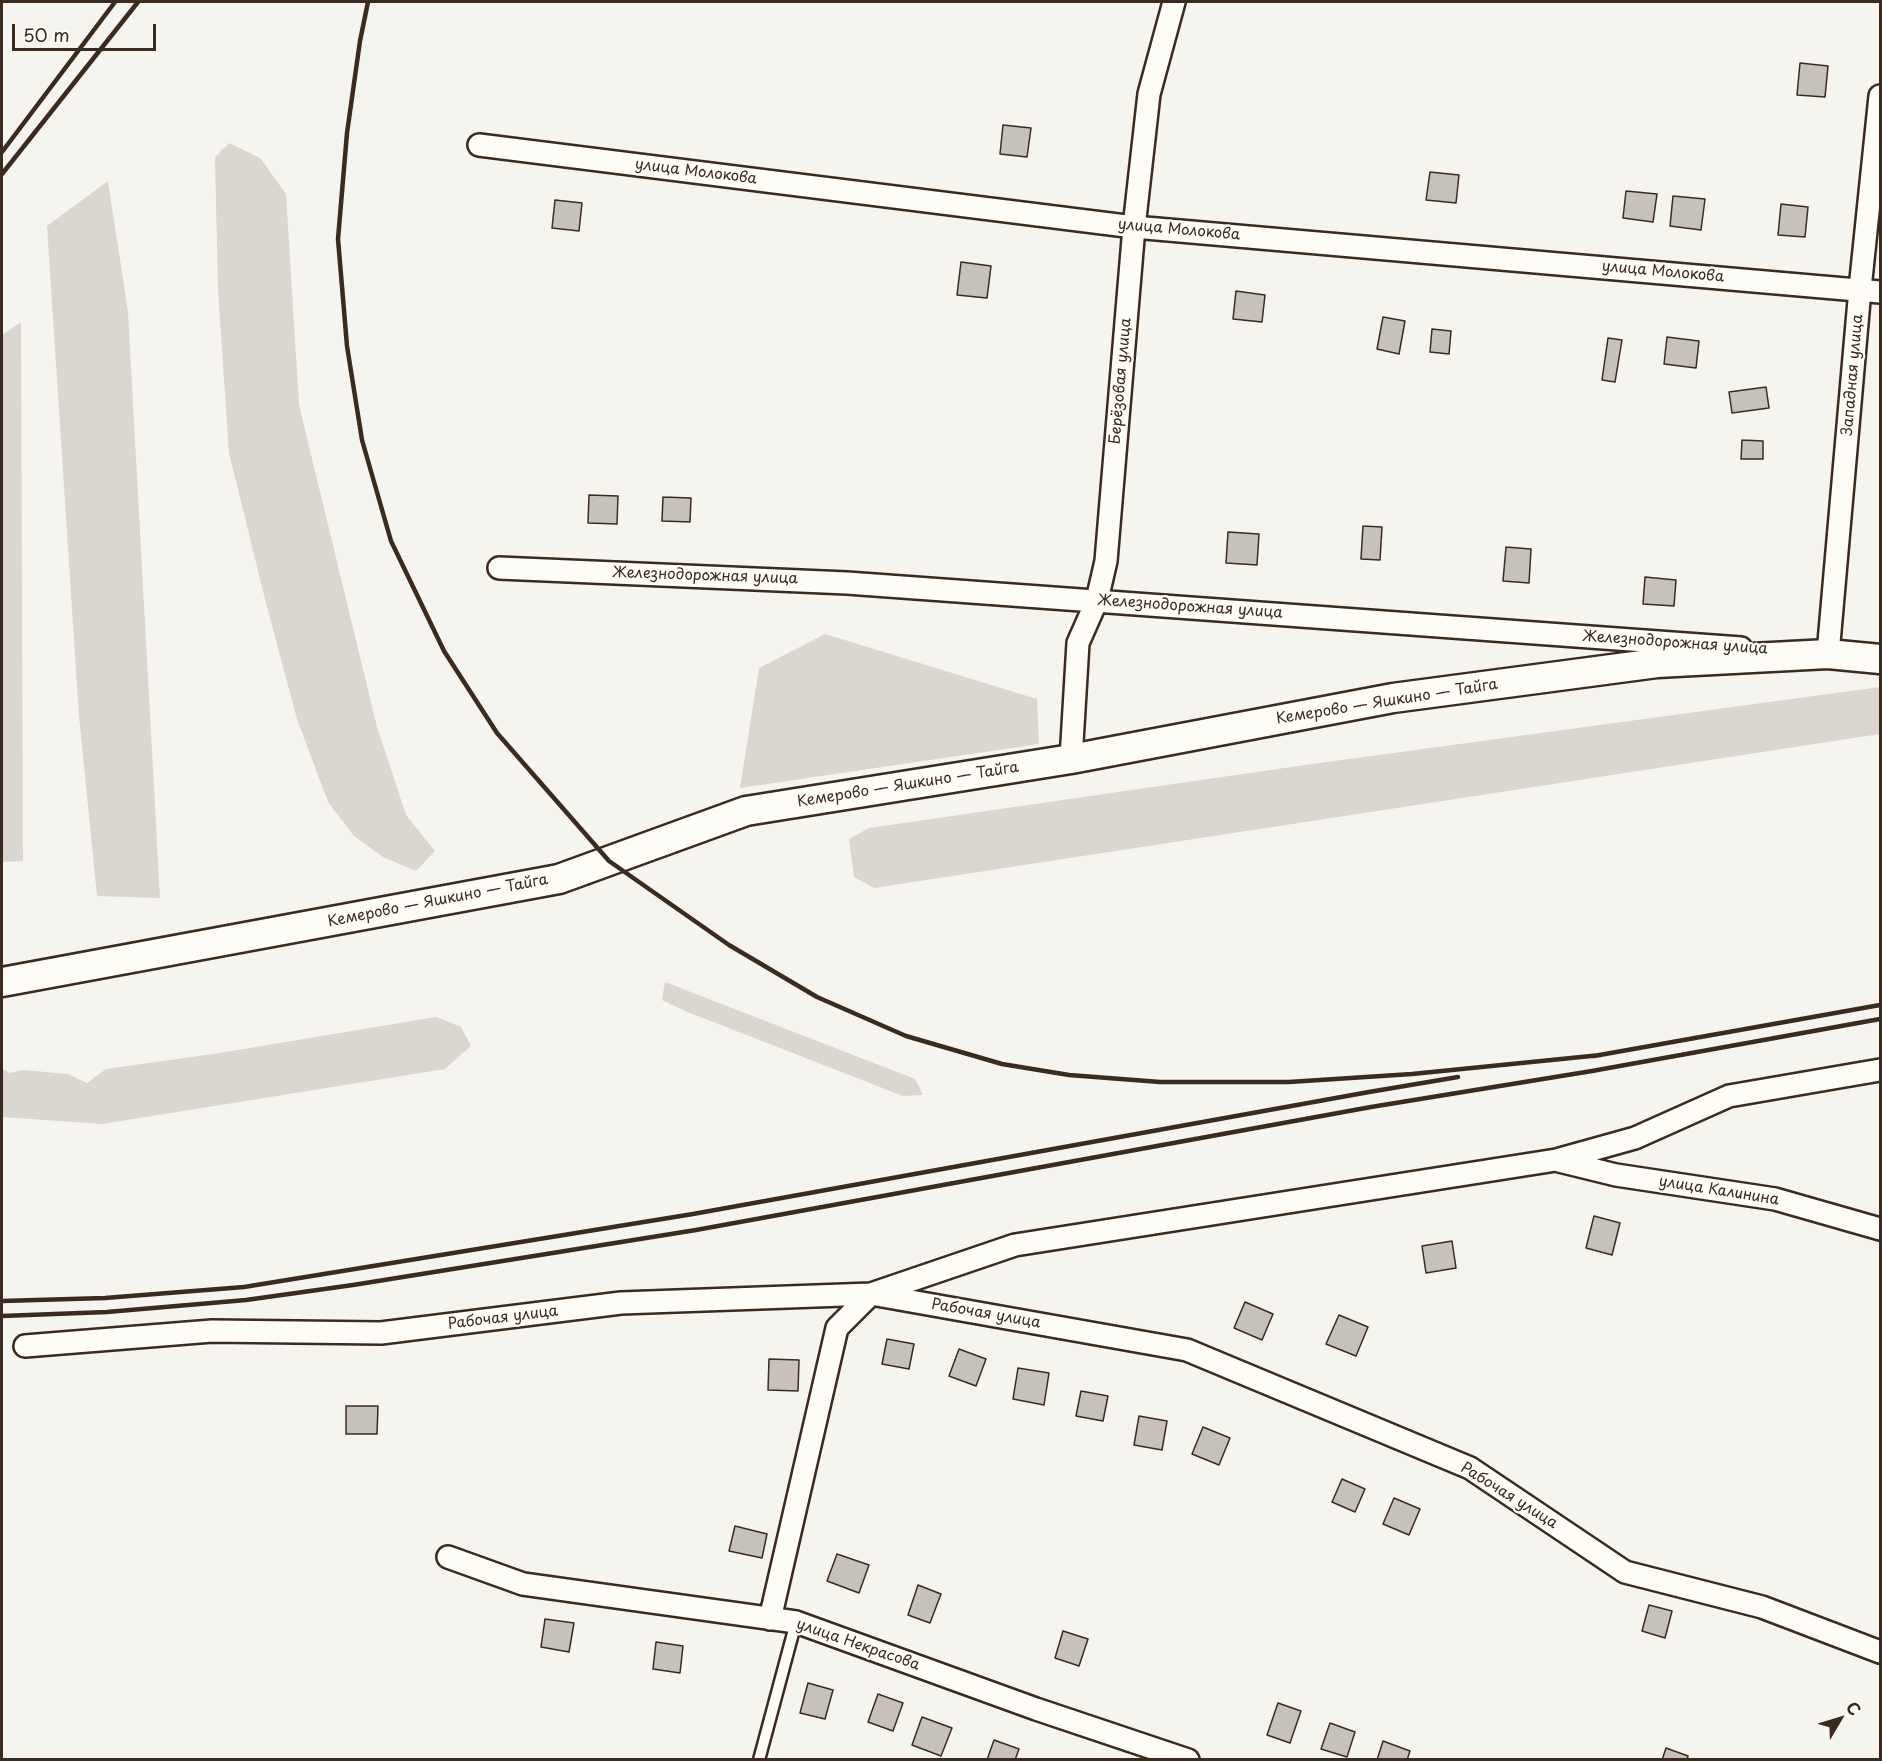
<!DOCTYPE html>
<meta charset="utf-8">
<style>
body{margin:0}
#map{position:relative;width:1882px;height:1761px;overflow:hidden;background:#f5f4ee;font-family:"Playpen Sans",sans-serif}
canvas{display:block}
.frame{position:absolute;inset:0;border:3px solid #3b2a1e;pointer-events:none}
.north{position:absolute;left:1810px;top:1689px;width:60px;height:60px;-webkit-text-stroke:4px #fdfcf7;paint-order:stroke;rotate:52deg;font-size:16px;font-weight:700;line-height:24px;text-align:center;color:#3b2a1e}
.north::after{content:'';display:block;margin:auto;width:21px;height:27px;background:#3b2a1e;clip-path:polygon(50% 0,100% 100%,50% 72%,0 100%)}
.scale{position:absolute;left:12px;top:24px;width:144px;height:27px;box-sizing:border-box;border:3px solid #3b2a1e;border-top:0;padding-left:8px;font-size:18px;line-height:21px;white-space:nowrap;color:#3b2a1e;-webkit-text-stroke:4px #fdfcf7;paint-order:stroke}
</style>
<div id="map">
<canvas width="1882" height="1761"></canvas>
<div class="frame"></div>
<div class="north">С</div>
<div class="scale">50 m</div>
</div>
<script>
const ctx = document.querySelector('canvas').getContext('2d');
ctx.lineJoin = 'round';
function paint(path, color) {
  ctx.fillStyle = color;
  ctx.fill(path, 'evenodd');
}
function shape(rows) {
  const path = new Path2D();
  for (const r of rows) {
    path.moveTo(r[0], r[1]);
    for (let i = 2; i < r.length; i += 2) path.lineTo(r[i], r[i + 1]);
  }
  return path;
}
function strokePath(path, color, width, dash) {
  ctx.strokeStyle = color;
  ctx.lineWidth = width;
  ctx.lineCap = dash ? 'butt' : 'round';
  ctx.setLineDash(dash || []);
  ctx.stroke(path);
}
function label(font, color, halo, rows, align = 'center') {
  ctx.font = font + ' "Playpen Sans",sans-serif';
  ctx.lineWidth = 4.5;
  ctx.setLineDash([]);
  ctx.textBaseline = 'middle';
  ctx.strokeStyle = halo;
  ctx.fillStyle = color;
  for (const [text, x, y, turn = 0] of rows) {
    ctx.save();
    ctx.translate(x, y);
    ctx.rotate((+turn || 0) * Math.PI / 180);
    ctx.textAlign = isNaN(turn) ? turn : align;
    if (halo) ctx.strokeText(text, 0, 0);
    ctx.fillText(text, 0, 0);
    ctx.restore();
  }
}
paint(shape([
 [229,143,260,158,286,194,299,405,377,727,406,815,435,851,416,871,383,857,354,836,328,802,297,719,265,599,229,453,218,289,215,157],
 [108,181,128,312,160,898,97,896,79,716,47,226],
 [21,322,23,861,2,862,2,335],
 [825,634,1037,699,1039,744,740,788,759,668],
 [1880,687,1880,734,874,888,854,877,849,839,869,828,1305,765],
 [665,982,915,1079,923,1095,903,1096,685,1011,662,1000],
 [436,1017,461,1027,471,1046,445,1069,102,1124,2,1117,2,1069,10,1073,23,1070,68,1074,87,1083,106,1069,220,1053]
]), '#dad6d0');
const building = shape([
 [1800,63,1828,66,1825,97,1797,95,1800,63],
 [1003,125,1031,128,1027,157,1000,154,1003,125],
 [1430,172,1459,175,1456,203,1426,200,1430,172],
 [1626,191,1657,194,1653,222,1623,218,1626,191],
 [1673,196,1705,199,1701,230,1670,226,1673,196],
 [555,200,582,203,579,231,552,228,555,200],
 [1781,204,1808,207,1805,237,1778,235,1781,204],
 [961,262,991,266,987,298,957,295,961,262],
 [1236,291,1265,295,1262,322,1233,319,1236,291],
 [1383,317,1405,321,1399,354,1377,349,1383,317],
 [1432,329,1451,331,1449,354,1430,352,1432,329],
 [1667,337,1699,341,1696,368,1664,364,1667,337],
 [1608,338,1622,340,1615,382,1602,380,1608,338],
 [1766,387,1769,408,1732,413,1729,392,1766,387],
 [1742,440,1763,441,1763,459,1741,459,1742,440],
 [589,495,618,496,617,524,588,523,589,495],
 [663,497,691,498,690,522,662,521,663,497],
 [1363,526,1382,527,1380,560,1361,559,1363,526],
 [1228,532,1259,534,1257,565,1226,563,1228,532],
 [1506,547,1531,549,1529,583,1503,581,1506,547],
 [1645,577,1676,580,1674,606,1643,604,1645,577],
 [1594,1216,1620,1223,1612,1255,1586,1248,1594,1216],
 [1452,1241,1456,1268,1426,1273,1422,1246,1452,1241],
 [1245,1302,1273,1314,1262,1340,1234,1328,1245,1302],
 [1339,1315,1368,1327,1356,1356,1326,1344,1339,1315],
 [887,1339,914,1344,909,1369,882,1364,887,1339],
 [959,1349,986,1359,976,1386,949,1376,959,1349],
 [769,1359,799,1360,798,1391,768,1390,769,1359],
 [1018,1368,1049,1373,1044,1405,1013,1399,1018,1368],
 [1081,1391,1108,1396,1103,1421,1076,1416,1081,1391],
 [346,1406,378,1406,377,1434,346,1434,346,1406],
 [1139,1416,1167,1421,1162,1450,1134,1445,1139,1416],
 [1203,1427,1230,1438,1219,1465,1192,1454,1203,1427],
 [1342,1479,1365,1489,1355,1512,1332,1502,1342,1479],
 [1394,1498,1420,1509,1409,1535,1383,1524,1394,1498],
 [735,1526,767,1534,762,1558,729,1551,735,1526],
 [837,1554,869,1565,859,1593,827,1581,837,1554],
 [918,1585,941,1594,930,1623,908,1615,918,1585],
 [1649,1605,1672,1611,1665,1638,1642,1631,1649,1605],
 [545,1619,574,1623,569,1652,541,1647,545,1619],
 [1063,1631,1088,1639,1079,1666,1055,1658,1063,1631],
 [656,1642,683,1646,680,1673,653,1669,656,1642],
 [808,1683,833,1690,825,1719,800,1713,808,1683],
 [878,1694,903,1703,893,1731,868,1722,878,1694],
 [1278,1703,1301,1711,1290,1743,1267,1735,1278,1703],
 [922,1717,952,1728,941,1756,912,1745,922,1717],
 [1330,1723,1355,1732,1347,1757,1321,1749,1330,1723],
 [994,1740,1019,1749,1015,1760,987,1760,994,1740],
 [1383,1741,1410,1751,1407,1760,1377,1760,1383,1741],
 [1666,1748,1688,1756,1687,1760,1662,1760,1666,1748]
]);
paint(building, '#c7c1bb');
strokePath(building, '#3b2a1e', 1.5);
const service = shape([
 [759,1760,796,1622]
]);
const minor = shape([
 [479,145,1134,227,1880,292],
 [499,568,847,583,1741,648],
 [1814,653,1828,654,1860,289,1880,96],
 [1071,759,1078,643,1097,600,1106,561,1134,227,1149,94,1174,2],
 [1559,1161,1616,1175,1775,1199,1880,1229],
 [25,1346,212,1331,381,1333,621,1303,871,1294,1187,1350,1470,1468,1625,1572,1762,1607,1880,1652],
 [448,1557,523,1584,796,1622,1036,1709,1188,1760],
 [770,1619,837,1328,871,1294,1015,1245,1556,1160,1635,1138,1729,1096,1880,1070]
]);
const secondary = shape([
 [2,982,559,879,746,811,1071,759,1393,698,1657,663,1828,654,1880,659]
]);
strokePath(service, '#3b2a1e', 15);
strokePath(minor, '#3b2a1e', 26);
strokePath(secondary, '#3b2a1e', 33);
strokePath(service, '#fdfcf7', 10);
strokePath(minor, '#fdfcf7', 21);
strokePath(secondary, '#fdfcf7', 28);
strokePath(shape([
 [368,2,360,41,347,133,338,239,347,346,362,440,391,541,444,651,497,733,609,861,729,945,817,997,906,1036,1002,1064,1069,1075,1160,1082,1289,1082,1412,1074,1601,1055],
 [2,152,115,2],
 [2,174,138,2],
 [1594,1056,1880,1005],
 [2,1301,105,1298,244,1287,693,1214,1369,1092,1458,1077],
 [2,1316,107,1312,246,1300,353,1285,696,1230,1371,1107,1592,1071,1880,1019]
]), '#3b2a1e', 4.5);
label('15px', '#3b2a1e', '#fdfcf7', [
 ["улица Молокова",696,172,7],
 ["улица Молокова",1179,230,5],
 ["улица Молокова",1663,272,5],
 ["Западная улица",1853,375,-85],
 ["Берёзовая улица",1121,381,-85],
 ["Железнодорожная улица",705,576,2],
 ["Железнодорожная улица",1190,607,4],
 ["Железнодорожная улица",1675,643,4],
 ["Кемерово — Яшкино — Тайга",1387,702,-9],
 ["Кемерово — Яшкино — Тайга",908,785,-9],
 ["Кемерово — Яшкино — Тайга",438,901,-11],
 ["улица Калинина",1719,1191,9],
 ["Рабочая улица",986,1314,10],
 ["Рабочая улица",503,1318,-7],
 ["Рабочая улица",1509,1496,32],
 ["улица Некрасова",858,1645,19]
]);
</script>
